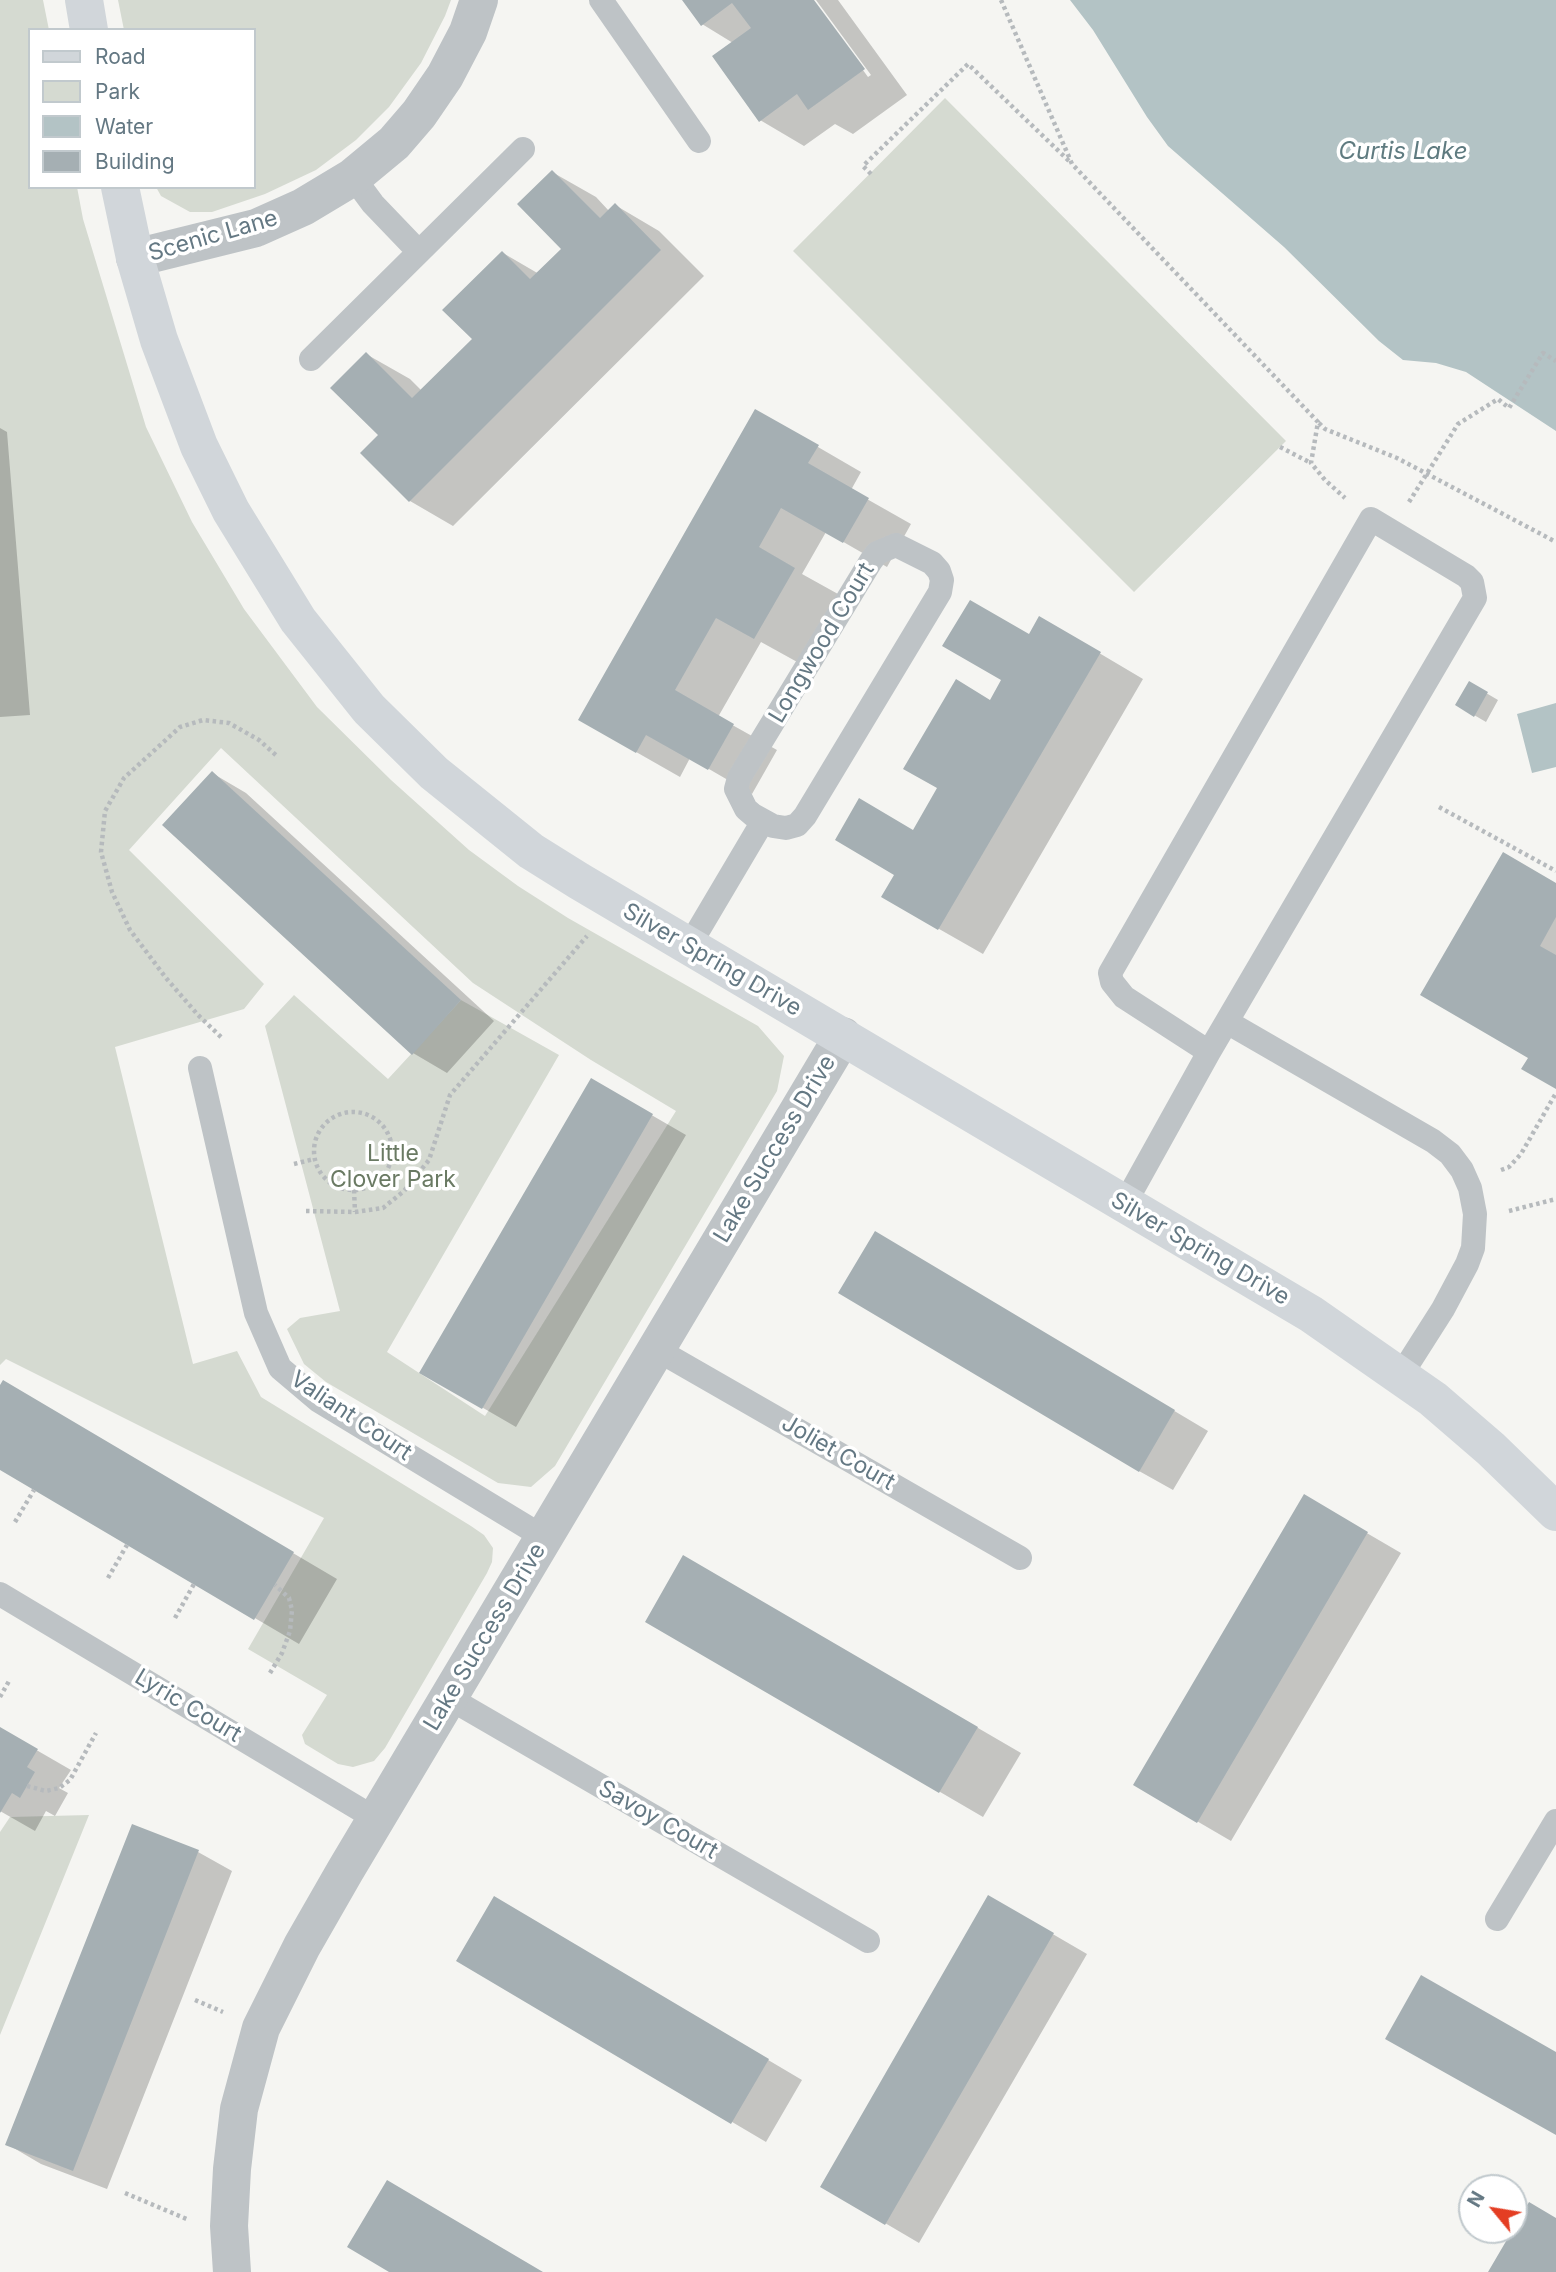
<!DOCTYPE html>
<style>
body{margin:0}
#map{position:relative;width:1556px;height:2272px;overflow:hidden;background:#f5f5f2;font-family:Inter,sans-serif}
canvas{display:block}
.legend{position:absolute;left:28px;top:28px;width:228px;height:161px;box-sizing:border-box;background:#fff;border:2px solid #c1c9cd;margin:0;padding:9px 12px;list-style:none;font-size:21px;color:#647883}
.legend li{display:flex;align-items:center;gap:14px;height:35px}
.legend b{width:35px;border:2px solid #c1c9cd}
.north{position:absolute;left:1458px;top:2174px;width:70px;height:70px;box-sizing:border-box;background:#fff;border:2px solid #c1c9cd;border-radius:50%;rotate:300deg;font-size:19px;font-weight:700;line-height:28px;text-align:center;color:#647883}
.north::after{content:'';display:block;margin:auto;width:24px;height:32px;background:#e43e23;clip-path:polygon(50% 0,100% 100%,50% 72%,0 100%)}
</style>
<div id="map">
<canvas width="1556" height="2272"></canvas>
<ul class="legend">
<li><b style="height:9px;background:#d1d6da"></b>Road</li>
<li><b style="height:19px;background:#d5dad1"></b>Park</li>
<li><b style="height:19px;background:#b3c3c5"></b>Water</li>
<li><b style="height:19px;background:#a5afb3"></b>Building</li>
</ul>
<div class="north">N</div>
</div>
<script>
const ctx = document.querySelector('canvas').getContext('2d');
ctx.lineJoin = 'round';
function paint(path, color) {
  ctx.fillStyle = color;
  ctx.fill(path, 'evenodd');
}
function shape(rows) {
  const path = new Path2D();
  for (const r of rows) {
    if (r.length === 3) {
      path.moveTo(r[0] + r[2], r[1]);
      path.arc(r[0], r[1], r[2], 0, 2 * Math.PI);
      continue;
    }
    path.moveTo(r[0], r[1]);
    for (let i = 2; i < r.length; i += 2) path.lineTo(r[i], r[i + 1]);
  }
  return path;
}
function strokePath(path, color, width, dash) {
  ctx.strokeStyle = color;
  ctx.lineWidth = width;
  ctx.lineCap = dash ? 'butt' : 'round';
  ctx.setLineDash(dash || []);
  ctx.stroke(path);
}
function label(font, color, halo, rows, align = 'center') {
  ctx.font = font + ' Inter,sans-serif';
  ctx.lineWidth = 7;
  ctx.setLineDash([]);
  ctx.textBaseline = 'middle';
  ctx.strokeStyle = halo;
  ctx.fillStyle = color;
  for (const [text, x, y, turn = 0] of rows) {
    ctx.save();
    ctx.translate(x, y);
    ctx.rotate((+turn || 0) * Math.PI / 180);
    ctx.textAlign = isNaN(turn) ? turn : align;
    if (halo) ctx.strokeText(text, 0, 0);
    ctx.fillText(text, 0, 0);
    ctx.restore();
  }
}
paint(shape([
 [0,0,43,0,49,30,30,30,30,187,77,187,83,219,146,427,192,522,244,609,317,707,391,780,469,850,518,886,568,918,758,1026,784,1056,777,1091,555,1466,531,1487,498,1483,326,1382,304,1364,287,1329,300,1318,340,1311,265,1026,294,995,388,1079,461,1000,559,1055,387,1352,485,1416,676,1111,591,1060,473,983,221,748,129,850,264,984,244,1009,115,1047,193,1364,237,1351,261,1397,471,1526,484,1535,493,1548,492,1562,487,1573,385,1748,374,1761,353,1767,338,1764,305,1744,302,1735,327,1695,248,1649,324,1518,6,1359,0,1365],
 [118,0,451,0,445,16,421,63,389,107,356,140,316,170,265,194,212,212,190,212,161,196,156,187,254,187,254,30,124,30],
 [945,98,1286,441,1134,592,793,251],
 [89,1815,0,2035,0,1832,10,1817]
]), '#d5dad1');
paint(shape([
 [1070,0,1556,0,1556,431,1466,372,1436,363,1403,360,1379,341,1284,247,1168,146,1147,117,1093,30],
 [1556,703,1556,767,1532,773,1517,714]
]), '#b3c3c5');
paint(shape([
 [684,0,812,0,868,77,871,75,816,0,838,0,907,95,853,134,835,124,804,146,760,120,733,43,702,24],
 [552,172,596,197,609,211,615,205,659,231,704,276,453,526,410,501,381,435,366,354,410,379,422,391,474,339,503,253,539,274,563,249],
 [756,411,861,472,851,490,911,524,887,567,826,532,802,574,838,594,799,663,761,642,718,717,777,750,752,794,690,758,680,777,580,720],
 [0,428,7,432,30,715,0,717],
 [1040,618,1143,679,983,954,883,897,896,874,914,832],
 [1469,683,1498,700,1486,722,1457,705],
 [212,773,246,793,494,1021,447,1073,413,1053],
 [1556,885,1556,1087,1530,1058,1422,995],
 [591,1080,686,1135,516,1427,421,1372],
 [909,1253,1208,1431,1173,1490,1139,1471],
 [0,1389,47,1408,337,1579,299,1644,0,1468],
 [1305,1497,1401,1553,1231,1841,1135,1785],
 [684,1557,1021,1753,983,1817,647,1621],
 [0,1729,71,1770,59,1788,68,1793,55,1816,46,1811,35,1831,0,1811],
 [198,1852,232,1871,107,2189,41,2164,7,2144],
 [989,1897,1087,1954,919,2243,822,2186],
 [528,1918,802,2080,766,2142,458,1960]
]), '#0003');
paint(shape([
 [682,0,814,0,865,69,808,110,797,94,759,122,712,56,751,28,732,3,701,26],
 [552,170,600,218,615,203,661,250,409,502,360,453,378,435,330,388,366,352,412,398,472,339,442,310,502,251,530,279,561,249,517,204],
 [755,409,819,445,808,463,869,498,843,543,781,508,759,547,795,568,754,639,716,618,675,690,734,724,708,770,646,735,636,753,578,720],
 [970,600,1029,634,1039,616,1101,652,938,930,881,897,894,875,835,840,859,798,913,830,937,788,903,769,956,679,990,700,1001,680,942,646],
 [1469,681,1488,692,1474,717,1455,705],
 [212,771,461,1000,412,1055,162,825],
 [1503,852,1556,883,1556,917,1540,946,1556,955,1556,1089,1521,1069,1528,1058,1420,995],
 [591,1078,653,1114,482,1409,419,1373],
 [875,1231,1175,1410,1139,1472,838,1293],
 [3,1380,294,1552,254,1620,0,1470,0,1385],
 [1304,1494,1368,1532,1197,1823,1133,1785],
 [683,1555,978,1727,939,1793,645,1622],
 [0,1727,38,1749,27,1767,35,1772,20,1798,12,1793,0,1813],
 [132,1824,199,1850,73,2171,5,2145],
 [988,1895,1054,1933,885,2225,820,2187],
 [494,1896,769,2059,731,2124,456,1961],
 [1421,1975,1556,2052,1556,2135,1385,2039],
 [387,2180,543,2272,389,2272,347,2247],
 [1529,2202,1556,2218,1556,2272,1488,2272]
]), '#a5afb3');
strokePath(shape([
 [1001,0,1072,164,1318,422,1311,463,1325,480,1345,498],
 [871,174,863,166,968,64,1069,161],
 [1319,423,1325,429,1397,458,1556,542],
 [1280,447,1311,463],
 [1409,502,1458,424,1498,399,1509,408,1543,353,1556,361],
 [1439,807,1556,871],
 [221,1037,198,1015,166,978,130,930,112,892,101,852,105,811,124,778,180,727,203,720,229,723,259,740,278,757],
 [353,1151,39],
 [294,1164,314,1159],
 [1501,1170,1509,1167,1521,1154,1556,1093],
 [354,1190,355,1212],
 [306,1211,355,1212,383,1208,404,1191,429,1160,450,1095,587,936],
 [1509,1211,1556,1199],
 [15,1522,34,1490],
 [108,1578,127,1545],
 [175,1618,194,1584],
 [270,1673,282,1653,290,1631,292,1610,289,1598,275,1585],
 [0,1697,9,1681],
 [27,1786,46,1791,59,1788,70,1780,96,1733],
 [195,2000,223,2012],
 [125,2193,189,2220]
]), '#b6babd', 4.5, [3.5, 3.5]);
strokePath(shape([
 [601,0,699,141],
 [353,177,373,204,419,252],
 [311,359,523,149],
 [896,545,932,563,939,571,942,580,940,592,805,816,797,825,786,828,773,826,753,815,746,809,736,789,739,778,871,561,877,553,896,545],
 [689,946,763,821],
 [1227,1022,1433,1141,1450,1154,1462,1170,1470,1188,1475,1214,1473,1248,1467,1264,1443,1309,1401,1375],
 [200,1068,256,1313,280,1368,319,1401,545,1538],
 [1124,1205,1209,1052,1475,598,1472,582,1466,576,1371,519,1110,973,1112,982,1124,997,1209,1052],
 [656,1349,1020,1558],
 [0,1594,376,1819],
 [449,1698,868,1941],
 [1497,1919,1556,1821]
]), '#bec3c6', 24);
strokePath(shape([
 [135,258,256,228,303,207,353,177,394,143,419,114,445,76,468,32,479,0],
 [232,2272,229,2226,232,2169,239,2109,261,2028,302,1946,345,1871,843,1036]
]), '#bec3c6', 38);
strokePath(shape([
 [84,0,89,30],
 [120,187,135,258,159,340,199,446,231,511,298,620,369,709,434,773,531,851,579,881,1311,1314,1433,1399,1491,1449,1556,1512]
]), '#d1d6da', 38);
label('23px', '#647883', '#fff', [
 ["Scenic Lane",213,236,-16],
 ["Longwood Court",822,643,-59],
 ["Silver Spring Drive",712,960,30],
 ["Lake Success Drive",775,1149,-59],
 ["Silver Spring Drive",1200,1249,30],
 ["Valiant Court",351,1416,34],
 ["Joliet Court",838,1453,30],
 ["Lake Success Drive",485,1637,-59],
 ["Lyric Court",188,1706,31],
 ["Savoy Court",658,1820,30]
]);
label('23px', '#6a7a63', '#fff', [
 ["Little",393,1154],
 ["Clover Park",393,1180]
]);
label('italic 24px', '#5f7b80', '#fff', [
 ["Curtis Lake",1403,152]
]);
</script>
